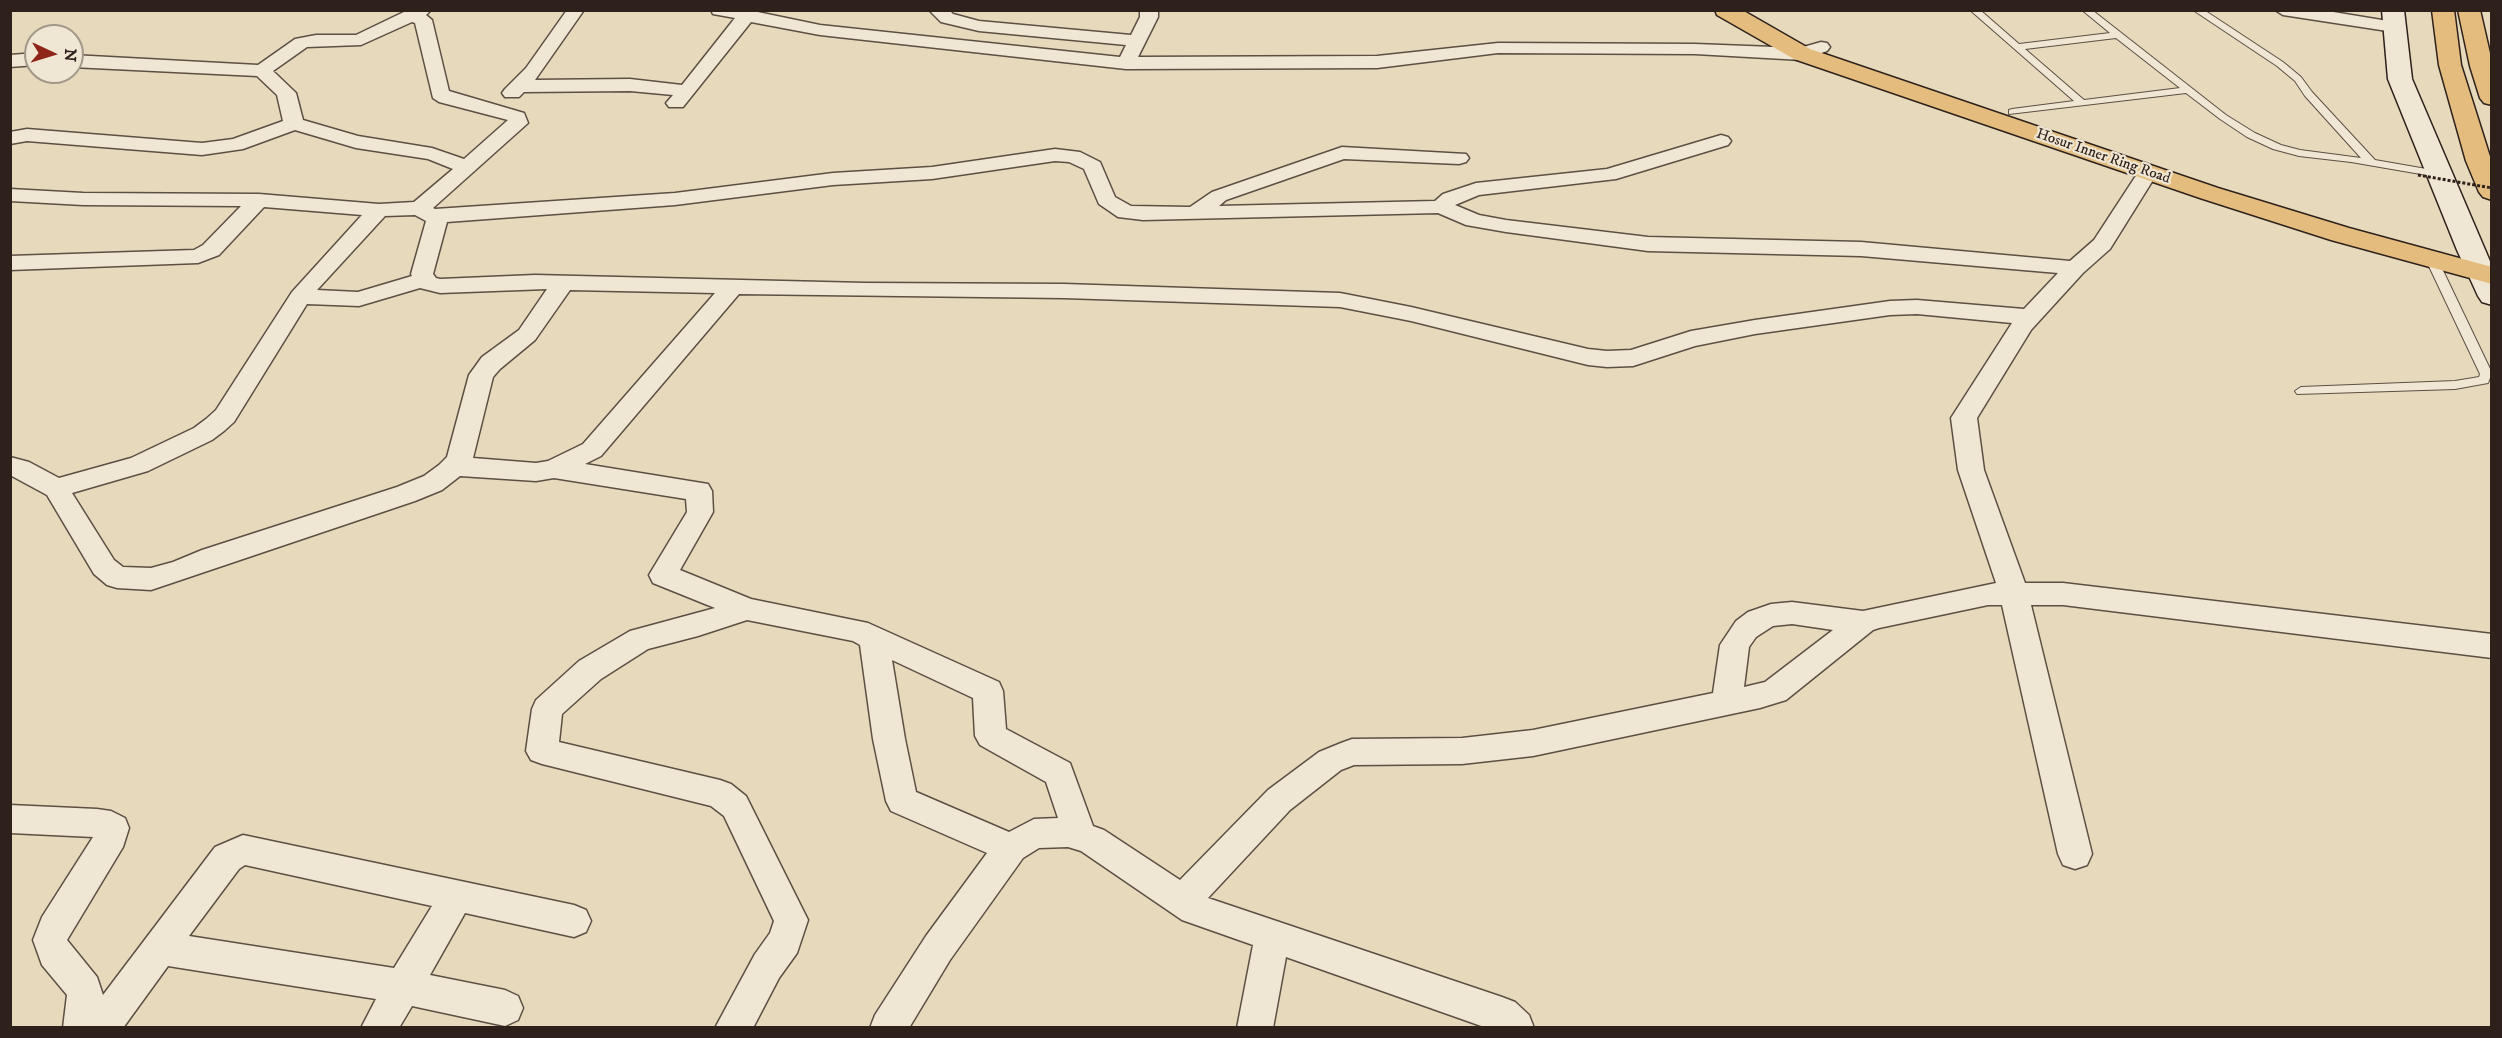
<!DOCTYPE html>
<style>
body{margin:0}
#map{position:relative;width:2502px;height:1038px;overflow:hidden;background:#e7dabc;font-family:"IM FELL DW Pica",serif}
canvas{display:block}
.frame{position:absolute;inset:0;border:12px solid #2e211c;pointer-events:none}
.north{position:absolute;left:24px;top:24px;width:60px;height:60px;box-sizing:border-box;background:#efe7d3;border:2px solid #a2988a;border-radius:50%;rotate:94deg;font-size:16px;font-weight:700;line-height:24px;text-align:center;color:#2e211c}
.north::after{content:'';display:block;margin:auto;width:21px;height:27px;background:#8f2418;clip-path:polygon(50% 0,100% 100%,50% 72%,0 100%)}
</style>
<div id="map">
<canvas width="2502" height="1038"></canvas>
<div class="frame"></div>
<div class="north">N</div>
</div>
<script>
const ctx = document.querySelector('canvas').getContext('2d');
ctx.lineJoin = 'round';
function shape(rows) {
  const path = new Path2D();
  for (const r of rows) {
    path.moveTo(r[0], r[1]);
    for (let i = 2; i < r.length; i += 2) path.lineTo(r[i], r[i + 1]);
  }
  return path;
}
function strokePath(path, color, width, dash) {
  ctx.strokeStyle = color;
  ctx.lineWidth = width;
  ctx.lineCap = dash ? 'butt' : 'round';
  ctx.setLineDash(dash || []);
  ctx.stroke(path);
}
function paint(path, color) {
  ctx.fillStyle = color;
  ctx.fill(path, 'evenodd');
}
function label(font, color, halo, rows, align = 'center') {
  ctx.font = font + ' "IM FELL DW Pica",serif';
  ctx.lineWidth = 4.5;
  ctx.setLineDash([]);
  ctx.textBaseline = 'middle';
  ctx.strokeStyle = halo;
  ctx.fillStyle = color;
  for (const [text, x, y, turn = 0] of rows) {
    ctx.save();
    ctx.translate(x, y);
    ctx.rotate((+turn || 0) * Math.PI / 180);
    ctx.textAlign = isNaN(turn) ? turn : align;
    if (halo) ctx.strokeText(text, 0, 0);
    ctx.fillText(text, 0, 0);
    ctx.restore();
  }
}
const lane = shape([
 [1970,10,1980,10,2019,44,2110,33,2082,10,2092,10,2226,115,2255,133,2281,145,2300,150,2361,158,2305,96,2295,81,2277,66,2193,10,2204,10,2283,62,2301,77,2312,92,2375,160,2438,171,2443,174,2438,177,2351,162,2299,156,2273,149,2247,137,2220,119,2186,93,2009,114,2009,110,2012,109,2074,101,1970,10],
 [2116,38,2180,88,2084,100,2025,49,2116,38],
 [2432,257,2438,260,2492,373,2488,383,2455,389,2297,394,2295,391,2301,387,2455,381,2479,377,2480,374,2426,260,2432,257]
]);
const street = shape([
 [408,10,431,10,426,15,432,20,449,91,524,113,528,123,433,208,435,209,675,193,833,173,932,167,1055,149,1080,152,1100,162,1115,197,1131,206,1190,207,1212,192,1342,147,1466,154,1469,158,1466,162,1459,164,1344,159,1226,200,1219,206,1435,201,1443,194,1476,183,1607,169,1721,135,1728,137,1731,141,1728,145,1616,179,1479,195,1455,205,1479,215,1506,220,1648,237,1861,242,2070,261,2094,240,2141,168,2148,166,2155,168,2158,172,2110,249,2083,273,2031,330,1977,418,1984,470,2025,583,2063,583,2492,634,2492,658,2063,605,2031,605,2092,854,2087,865,2075,869,2063,865,2058,854,2002,605,1988,605,1879,628,1873,630,1786,700,1760,708,1533,756,1462,764,1354,765,1341,770,1290,810,1208,898,1502,997,1515,1002,1529,1015,1534,1028,1487,1028,1286,957,1273,1028,1237,1028,1253,945,1182,920,1081,851,1068,847,1039,848,1023,858,950,960,909,1028,870,1028,875,1015,926,936,987,853,891,811,886,801,873,739,860,645,853,641,747,620,698,636,648,649,601,679,562,714,559,742,720,780,731,784,746,796,808,920,797,953,779,978,753,1028,715,1028,755,954,770,933,774,921,724,816,711,806,542,764,531,760,526,751,532,709,536,700,579,661,630,631,715,608,653,583,649,575,687,512,686,499,554,478,536,481,460,476,442,490,415,501,151,590,117,588,107,585,94,574,47,495,10,475,10,457,29,462,59,478,131,458,194,428,206,419,216,410,292,292,362,215,264,207,219,255,198,263,10,270,10,256,194,250,203,245,241,206,83,205,10,201,10,189,83,193,259,194,379,204,414,202,453,169,428,159,356,148,295,130,243,149,202,155,27,141,10,144,10,132,27,129,202,143,233,139,283,121,277,95,257,76,72,67,72,55,258,65,295,39,316,35,356,35,408,10],
 [412,22,415,23,433,98,439,102,508,120,464,159,432,148,358,136,303,120,296,93,273,71,307,47,361,45,412,22],
 [1055,161,1069,162,1084,169,1099,204,1118,217,1143,220,1438,213,1466,225,1506,232,1648,251,1861,256,2058,273,2024,309,1917,300,1890,301,1755,320,1691,331,1631,350,1607,351,1588,349,1411,307,1340,293,1064,284,865,283,535,275,440,279,436,278,433,274,447,222,675,205,833,185,932,179,1055,161],
 [415,215,426,221,411,274,412,276,358,292,317,290,385,216,415,215],
 [420,288,440,293,547,289,519,330,482,357,469,375,447,457,439,465,424,476,397,487,202,550,173,562,151,568,123,567,114,560,72,493,148,471,212,440,224,431,234,422,307,304,359,306,420,288],
 [570,290,715,293,583,444,548,461,536,463,473,458,493,377,500,369,535,340,570,290],
 [739,294,1064,298,1340,307,1411,321,1588,365,1607,367,1633,366,1695,346,1755,334,1890,315,1917,314,2012,323,1951,418,1958,470,1996,583,1863,611,1792,602,1771,604,1748,612,1736,621,1720,645,1713,693,1533,730,1462,738,1352,739,1341,743,1319,752,1268,790,1180,880,1104,830,1093,826,1070,763,1006,729,1003,691,999,682,868,623,751,599,680,570,713,512,712,491,708,484,585,464,601,456,739,294],
 [1792,624,1833,630,1765,682,1744,687,1749,647,1756,637,1773,626,1792,624],
 [892,660,973,698,975,736,980,745,1046,782,1058,818,1034,819,1009,832,916,792,905,739,892,660],
 [567,10,584,10,535,80,630,79,682,85,735,18,713,14,711,10,748,10,820,25,1120,57,1126,45,979,31,941,22,929,10,949,10,953,14,979,21,1131,35,1140,17,1140,10,1158,10,1158,17,1138,57,1377,56,1498,43,1695,44,1800,48,1821,42,1827,43,1830,47,1827,51,1802,60,1695,54,1498,53,1377,68,1126,69,820,35,751,22,683,107,669,107,666,103,673,95,630,91,524,92,519,97,505,97,502,93,505,89,526,68,567,10],
 [2275,10,2321,10,2394,22,2400,23,2403,27,2400,31,2394,32,2283,15,2275,10],
 [36,53,36,65,10,67,10,55,36,53],
 [10,805,97,809,111,811,125,818,129,828,123,847,67,940,97,977,103,995,215,847,243,835,574,905,586,910,591,921,586,932,574,937,465,913,430,975,505,990,518,996,523,1008,518,1020,505,1026,412,1006,399,1028,361,1028,376,999,168,966,123,1028,63,1028,67,995,42,965,33,940,42,917,93,837,10,833,10,805],
 [245,865,432,906,394,968,189,936,239,869,245,865]
]);
const secondary = shape([
 [2382,10,2404,10,2412,79,2492,266,2492,305,2482,302,2478,296,2457,250,2388,79,2382,10]
]);
const primary = shape([
 [1715,10,1742,10,1810,49,2218,188,2349,228,2492,267,2492,284,2331,240,2200,198,1794,59,1717,15,1715,10]
]);
const highway = shape([
 [2432,10,2454,10,2461,65,2492,163,2492,200,2483,197,2479,192,2466,161,2439,65,2432,10],
 [2458,10,2480,10,2492,62,2492,105,2484,103,2480,98,2470,66,2458,10]
]);
strokePath(lane, '#5c4f44', 2);
strokePath(street, '#5c4f44', 3);
strokePath(secondary, '#2e211c', 3);
strokePath(primary, '#2e211c', 3);
strokePath(highway, '#2e211c', 3);
paint(lane, '#efe7d3');
paint(street, '#efe7d3');
paint(secondary, '#efe7d3');
paint(primary, '#e4bd7e');
paint(highway, '#e4bd7e');
strokePath(shape([
 [2418,175,2492,188]
]), '#2e211c', 3, [3, 2]);
label('15px', '#2e211c', '#efe7d3', [
 ["Hosur Inner Ring Road",2103,157,19]
]);
</script>
